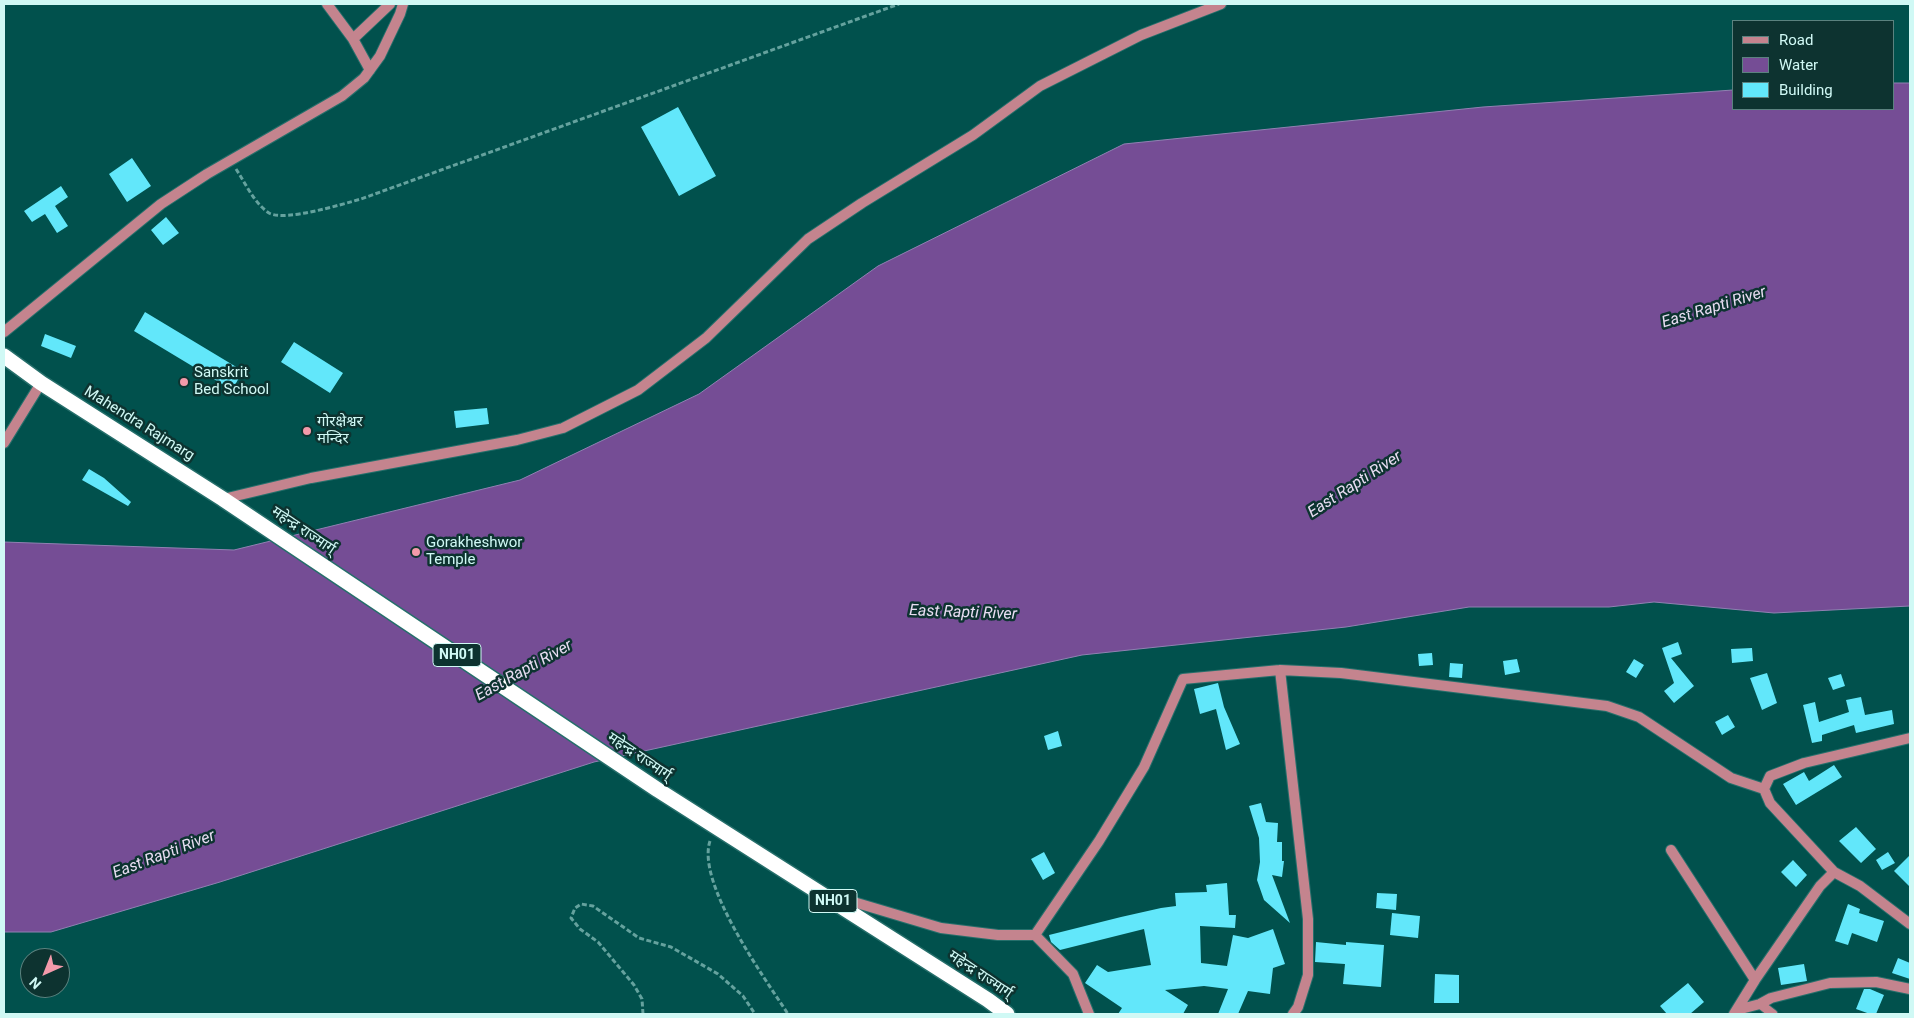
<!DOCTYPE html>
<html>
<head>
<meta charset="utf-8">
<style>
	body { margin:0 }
	#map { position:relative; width:1914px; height:1018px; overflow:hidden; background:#01514d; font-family:Roboto,sans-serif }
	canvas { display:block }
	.frame { position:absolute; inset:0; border:5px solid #d0f9f5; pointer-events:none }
	.legend { position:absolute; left:1732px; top:20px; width:162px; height:90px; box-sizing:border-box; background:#0d3330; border:1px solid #5b827f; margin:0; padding:6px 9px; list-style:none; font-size:15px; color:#d0f9f5 }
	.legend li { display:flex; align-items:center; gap:10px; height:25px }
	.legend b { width:25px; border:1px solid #5b827f }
	.north { position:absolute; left:20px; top:948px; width:50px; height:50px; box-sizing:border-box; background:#0d3330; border:1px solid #5b827f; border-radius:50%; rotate:224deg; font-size:14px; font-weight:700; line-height:20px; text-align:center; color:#d0f9f5 }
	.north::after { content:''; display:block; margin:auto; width:18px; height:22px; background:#f39aaa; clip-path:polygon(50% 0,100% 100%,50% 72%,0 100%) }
</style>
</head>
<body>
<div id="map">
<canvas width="1914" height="1018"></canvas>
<div class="frame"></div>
<ul class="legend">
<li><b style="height:6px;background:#c4848e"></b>Road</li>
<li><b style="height:14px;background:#754d95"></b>Water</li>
<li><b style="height:14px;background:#62e7fa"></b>Building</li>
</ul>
<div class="north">N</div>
</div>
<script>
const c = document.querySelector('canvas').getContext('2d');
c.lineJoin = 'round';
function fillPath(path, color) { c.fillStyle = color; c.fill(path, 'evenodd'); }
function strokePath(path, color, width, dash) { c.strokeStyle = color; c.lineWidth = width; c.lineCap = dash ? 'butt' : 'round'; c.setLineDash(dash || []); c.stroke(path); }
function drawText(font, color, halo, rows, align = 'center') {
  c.font = font + ' Roboto,"Noto Sans Devanagari",sans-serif'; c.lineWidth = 5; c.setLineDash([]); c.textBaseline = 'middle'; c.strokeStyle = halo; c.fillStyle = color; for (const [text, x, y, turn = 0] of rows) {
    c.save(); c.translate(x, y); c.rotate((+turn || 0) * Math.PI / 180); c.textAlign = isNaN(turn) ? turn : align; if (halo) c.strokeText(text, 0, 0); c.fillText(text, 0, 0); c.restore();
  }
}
const water = new Path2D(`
	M 1893,83 L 1910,83 L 1910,606 L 1774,613 L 1654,602 L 1609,607 L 1469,607 L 1346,627 L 1082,655 L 594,762 L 220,882 L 51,932 L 4,932 L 4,542 L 234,550 L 520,480 L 699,394 L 878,266 L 1124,144 L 1483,107 L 1733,90 L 1733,109 L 1893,109 Z`);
const building = new Path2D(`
	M 678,107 L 716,176 L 679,196 L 641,127 Z
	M 132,158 L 151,186 L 127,202 L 109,174 Z
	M 61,186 L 68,197 L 55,206 L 68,226 L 57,233 L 45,214 L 32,222 L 24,211 Z
	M 166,217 L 179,233 L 163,245 L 151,230 Z
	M 145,312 L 243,371 L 232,390 L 134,331 Z
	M 45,334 L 76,346 L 71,358 L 41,346 Z
	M 294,342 L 343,373 L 330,393 L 281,362 Z
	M 487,408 L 489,424 L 456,428 L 454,411 Z
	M 89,469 L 104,478 L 131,502 L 128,506 L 82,480 Z
	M 1678,642 L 1682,654 L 1671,658 L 1694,686 L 1674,703 L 1664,691 L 1674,683 L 1662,648 Z
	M 1752,648 L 1753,661 L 1732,663 L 1731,649 Z
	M 1432,653 L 1433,665 L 1419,666 L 1418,654 Z
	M 1517,659 L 1520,672 L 1505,675 L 1503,661 Z
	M 1634,659 L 1644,665 L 1636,678 L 1626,672 Z
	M 1450,663 L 1463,664 L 1462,678 L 1449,677 Z
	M 1767,673 L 1777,703 L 1762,710 L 1750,678 Z
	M 1841,674 L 1845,686 L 1833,690 L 1828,678 Z
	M 1218,683 L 1224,707 L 1240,744 L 1226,750 L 1216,709 L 1200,714 L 1194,689 Z
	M 1861,697 L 1865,715 L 1892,710 L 1894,724 L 1856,733 L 1854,725 L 1822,735 L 1822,741 L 1812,743 L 1803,705 L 1815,702 L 1819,722 L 1849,712 L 1846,700 Z
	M 1728,715 L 1735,727 L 1722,735 L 1715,722 Z
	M 1058,731 L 1062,746 L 1048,750 L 1044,736 Z
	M 1834,765 L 1842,777 L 1796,805 L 1783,784 L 1804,772 L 1809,781 Z
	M 1261,803 L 1266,822 L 1278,823 L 1277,842 L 1282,842 L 1282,861 L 1284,861 L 1282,877 L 1272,875 L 1290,923 L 1264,900 L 1257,880 L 1260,862 L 1259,838 L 1249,806 Z
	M 1856,827 L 1876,849 L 1861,863 L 1839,841 Z
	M 1044,852 L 1055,873 L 1043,880 L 1031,859 Z
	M 1888,852 L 1895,863 L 1882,870 L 1876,860 Z
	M 1910,855 L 1910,887 L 1894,871 Z
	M 1793,860 L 1807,875 L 1796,887 L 1781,872 Z
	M 1227,883 L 1229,915 L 1236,915 L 1235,928 L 1200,926 L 1201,963 L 1227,966 L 1233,935 L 1248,938 L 1273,929 L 1285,964 L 1273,968 L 1270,994 L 1248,991 L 1238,1014 L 1218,1014 L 1228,989 L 1204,986 L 1165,990 L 1188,1005 L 1183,1014 L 1118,1014 L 1122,1008 L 1085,983 L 1097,965 L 1108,972 L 1151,965 L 1144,929 L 1060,950 L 1051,942 L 1049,935 L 1121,917 L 1161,908 L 1176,906 L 1175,893 L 1207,892 L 1206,885 Z
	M 1377,893 L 1397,894 L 1396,910 L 1376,908 Z
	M 1848,904 L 1860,909 L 1859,913 L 1884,921 L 1877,942 L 1852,933 L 1848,945 L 1835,941 Z
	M 1392,913 L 1420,916 L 1418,938 L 1390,935 Z
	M 1316,942 L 1346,945 L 1346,942 L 1384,945 L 1381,987 L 1343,984 L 1345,964 L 1315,962 Z
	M 1898,958 L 1910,963 L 1910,979 L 1892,973 Z
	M 1804,964 L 1807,981 L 1781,985 L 1778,968 Z
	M 1435,974 L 1459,975 L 1459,1003 L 1434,1003 Z
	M 1688,983 L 1704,1002 L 1690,1014 L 1667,1014 L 1660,1006 Z
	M 1864,989 L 1870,989 L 1884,995 L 1876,1014 L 1870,1014 L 1856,1009 Z`);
const path = new Path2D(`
	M 236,169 C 246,184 254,203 269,213 C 284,222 343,204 361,199 L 899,4
	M 710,841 C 696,883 764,977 788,1014
	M 643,1014 L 642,999 L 634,985 L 598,942 L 580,929 L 571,918 L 575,908 L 581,904 L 593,906 L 639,938 L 671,947 L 718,974 L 743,996 L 755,1014`);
const lane = new Path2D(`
	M 1760,1004 L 1773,1014`);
const street = new Path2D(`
	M 327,4 L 353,39 L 370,70
	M 353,39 L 390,4
	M 4,332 L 161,204 L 207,174 L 342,96 L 364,78 L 380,56 L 400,14 L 403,4
	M 4,443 L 41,383
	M 223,499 L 311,478 L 517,440 L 563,428 L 638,390 L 706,338 L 808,239 L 862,203 L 973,135 L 1040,86 L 1141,35 L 1221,4
	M 1280,670 L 1308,919 L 1308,975 L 1298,1007 L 1293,1014
	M 1671,850 L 1755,980
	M 1834,872 L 1770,803 L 1764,789 L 1770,776 L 1804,763 L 1910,738
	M 830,895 L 941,928 L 998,935 L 1035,935 L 1099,841 L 1144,767 L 1183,679 L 1280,670 L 1341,673 L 1607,706 L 1639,717 L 1731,778 L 1764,789
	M 1035,935 L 1073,974 L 1089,1014
	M 1737,1010 L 1760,1004 L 1771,998 L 1830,983 L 1876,982 L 1910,989
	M 1734,1014 L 1755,980 L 1820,886 L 1834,872 L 1860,886 L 1910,924`);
const highway = new Path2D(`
	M 4,356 L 41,383 L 223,499 L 658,790 L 988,1000 L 1007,1014`);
const markers = [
	[184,382,5,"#f39aaa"],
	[307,431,5,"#f39aaa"],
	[416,552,5,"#f39aaa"]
];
const shields = [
	[457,655,48],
	[833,901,48]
];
const shieldNames = [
	["NH01",457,655],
	["NH01",833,901]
];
const poiNames = [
	["Sanskrit",194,373],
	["Bed School",194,390],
	["गोरक्षेश्वर",317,422],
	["मन्दिर",317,439],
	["Gorakheshwor",426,543],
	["Temple",426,560]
];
const streetNames = [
	["Mahendra Rajmarg",139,424,32],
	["महेन्द्र राज्मार्ग्",303,531,34],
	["महेन्द्र राज्मार्ग्",639,757,34],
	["महेन्द्र राज्मार्ग्",980,975,34]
];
const waterNames = [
	["East Rapti River",1714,308,-17],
	["East Rapti River",1355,485,-33],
	["East Rapti River",963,613,2],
	["East Rapti River",524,671,-29],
	["East Rapti River",164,855,-21]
];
fillPath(water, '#754d95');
strokePath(water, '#9081b2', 1);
fillPath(building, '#62e7fa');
strokePath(lane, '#266f6b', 11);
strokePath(street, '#266f6b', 12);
strokePath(highway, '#266f6b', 18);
strokePath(path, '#65a29e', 3, [5, 2.5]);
strokePath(lane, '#c4848e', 9);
strokePath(street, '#c4848e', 10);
strokePath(highway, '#fff', 15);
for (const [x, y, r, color] of markers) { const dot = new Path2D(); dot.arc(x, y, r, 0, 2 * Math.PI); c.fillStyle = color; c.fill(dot); strokePath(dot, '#0d3330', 2); }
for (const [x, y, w] of shields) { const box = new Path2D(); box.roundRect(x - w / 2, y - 11.5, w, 23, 4); c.fillStyle = '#0d3330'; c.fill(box); strokePath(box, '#d0f9f5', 1); }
drawText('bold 14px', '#d0f9f5', null, shieldNames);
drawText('15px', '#d0f9f5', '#0d3330', poiNames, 'left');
drawText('15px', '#d0f9f5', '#0d3330', streetNames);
drawText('italic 16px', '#e8ddf2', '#0d3330', waterNames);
</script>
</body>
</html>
